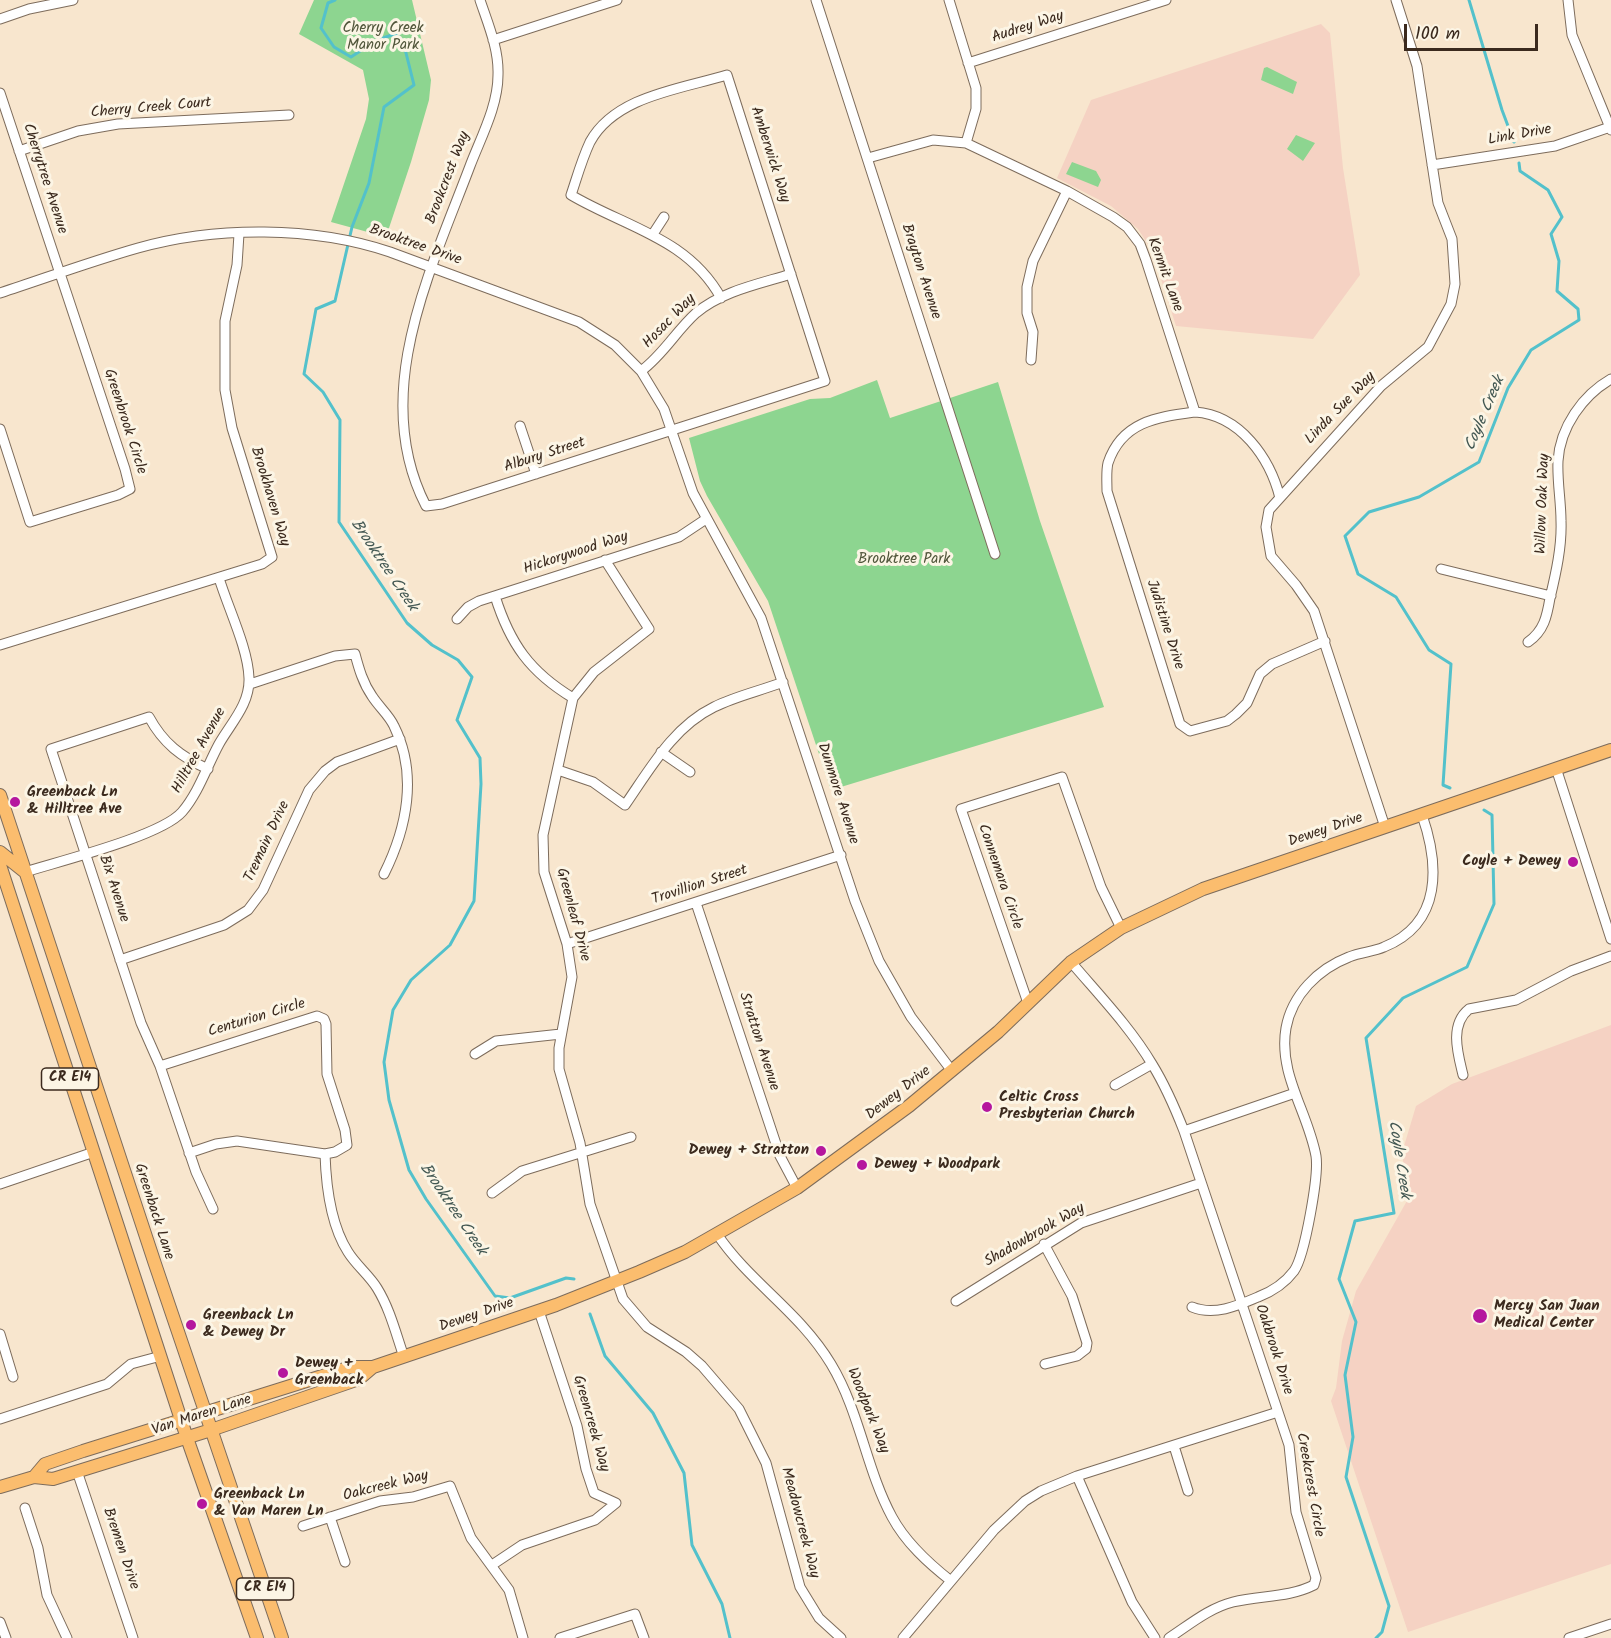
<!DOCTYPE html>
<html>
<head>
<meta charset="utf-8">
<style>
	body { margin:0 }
	#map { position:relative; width:1611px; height:1638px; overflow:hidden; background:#f8e6ce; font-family:Kalam,sans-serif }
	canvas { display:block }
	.scale { position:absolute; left:1404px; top:24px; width:134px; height:27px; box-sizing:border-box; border:3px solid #3b2a1e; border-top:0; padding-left:8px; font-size:18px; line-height:21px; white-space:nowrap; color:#3b2a1e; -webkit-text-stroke:4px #fcf5e5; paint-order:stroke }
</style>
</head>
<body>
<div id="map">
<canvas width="1611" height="1638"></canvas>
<div class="scale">100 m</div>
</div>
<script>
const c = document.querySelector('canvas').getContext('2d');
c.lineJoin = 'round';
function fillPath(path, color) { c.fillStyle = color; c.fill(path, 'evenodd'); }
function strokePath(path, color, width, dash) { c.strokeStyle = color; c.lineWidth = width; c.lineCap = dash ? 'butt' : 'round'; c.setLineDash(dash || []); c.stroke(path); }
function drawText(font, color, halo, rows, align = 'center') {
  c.font = font + ' Kalam,sans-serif'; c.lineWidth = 6; c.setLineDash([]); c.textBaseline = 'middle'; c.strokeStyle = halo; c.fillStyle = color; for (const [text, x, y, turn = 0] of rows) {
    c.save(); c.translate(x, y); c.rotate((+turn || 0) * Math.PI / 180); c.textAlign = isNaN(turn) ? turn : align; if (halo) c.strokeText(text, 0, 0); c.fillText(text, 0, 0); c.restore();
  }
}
const built = new Path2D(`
	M 1321,24 L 1330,33 L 1343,168 L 1360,275 L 1313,339 L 1176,326 L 1152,251 L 1138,229 L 1111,206 L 1057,178 L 1091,100 Z
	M 1611,1025 L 1611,1564 L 1408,1632 L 1331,1401 L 1336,1388 L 1342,1341 L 1356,1291 L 1408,1199 L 1402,1153 L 1416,1106 L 1452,1084 Z`);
const green = new Path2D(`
	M 314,0 L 412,0 L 431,80 L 429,100 L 411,162 L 386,237 L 331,222 L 366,119 L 369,99 L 363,70 L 299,34 Z
	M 1267,67 L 1297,82 L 1293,94 L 1261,80 L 1264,68 Z
	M 1296,135 L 1315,143 L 1303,161 L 1287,149 Z
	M 1072,162 L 1096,171 L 1101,180 L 1098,187 L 1066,174 Z
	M 877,380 L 890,418 L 998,382 L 1040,521 L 1104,707 L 831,790 L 768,601 L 707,496 L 700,481 L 689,438 L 810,399 L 830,398 Z`);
const stream = new Path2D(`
	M 335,0 L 328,3 L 321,28 L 334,47 L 351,57 L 377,40 L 395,34 L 403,41 L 414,85 L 384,107 L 369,183 L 352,227 L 335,301 L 316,309 L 304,374 L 323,392 L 340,420 L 339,522 L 407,623 L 432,645 L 458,660 L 472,677 L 457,720 L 480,758 L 481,784 L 474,901 L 450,945 L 411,980 L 393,1010 L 384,1062 L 389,1100 L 409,1170 L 426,1199 L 495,1296 L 510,1298 L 566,1278 L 574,1279
	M 1469,0 L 1502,110 L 1514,142
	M 1450,788 L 1443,785 L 1451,664 L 1429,650 L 1396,597 L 1358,574 L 1345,536 L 1369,512 L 1419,497 L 1479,462 L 1508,388 L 1531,350 L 1579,320 L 1578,309 L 1557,291 L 1559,261 L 1551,234 L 1562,217 L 1548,190 L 1520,171 L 1519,163
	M 590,1314 L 605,1356 L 653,1413 L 684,1473 L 692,1545 L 722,1604 L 730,1638
	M 1376,1638 L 1382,1632 L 1389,1606 L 1346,1477 L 1353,1437 L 1345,1375 L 1356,1322 L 1339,1279 L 1355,1221 L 1394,1213 L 1366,1038 L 1403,998 L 1467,967 L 1494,904 L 1492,815 L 1484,810`);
const minor = new Path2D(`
	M 480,0 C 488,24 499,49 498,75 C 498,106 481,137 470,166 C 430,272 369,395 426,506 L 442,504 L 825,381 L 727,75 C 681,89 615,96 590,142 C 582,159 577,177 571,195 C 625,227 688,238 721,298
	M 816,0 L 995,554
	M 949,0 L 976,88 L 976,109 L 966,143
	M 1568,0 L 1572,35 L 1611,130
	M 0,19 L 29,9 L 73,0
	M 493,40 L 617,0
	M 968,63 L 1166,0
	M 0,93 L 125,469 L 130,489 L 118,495 L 30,522 L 0,429
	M 19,151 L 78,131 L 118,124 L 289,115
	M 868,158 L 933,140 L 966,143 L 1067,191 L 1113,217 L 1127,227 L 1140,244 L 1146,260 L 1195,412 C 1240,415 1270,458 1280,498
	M 1432,165 L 1555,146 L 1610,127
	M 653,234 L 664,217
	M 0,293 C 46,278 92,261 138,248 C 216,226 313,226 390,252 L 579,322 L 615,345 L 641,371 L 664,409 L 693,493 L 761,618 L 855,901 L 879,961 L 911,1017 L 952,1071
	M 1031,360 L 1033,332 L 1027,313 L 1027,287 L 1033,261 L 1067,191
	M 641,371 C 663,355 676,331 696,313 C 722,291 759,284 791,274
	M 1195,412 C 1158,417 1122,421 1108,463 C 1106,471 1107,482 1107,491 L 1180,724 L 1190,731 L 1227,721 L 1236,714 L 1247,703 L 1260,674 L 1272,664 L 1325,641
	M 520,426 L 536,474
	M 605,560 L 649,629 L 594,672 L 573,698 L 543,835 L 544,872 L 567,944 L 572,977 L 559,1048 L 559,1069 L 580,1143 L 590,1204 L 623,1299 L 647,1327 L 686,1352 L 702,1366 L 739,1409 L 766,1463 L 800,1587 L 819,1618 L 841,1638
	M 1441,569 L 1551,596
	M 495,596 C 510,644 530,672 573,698
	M 457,619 L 468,607 L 479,601 L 679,537 L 706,519
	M 1528,642 C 1544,631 1547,616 1550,598 C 1556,573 1562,546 1561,521 C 1561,501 1557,481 1558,461 C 1560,427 1583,395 1611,379
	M 0,645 L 262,564 L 272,557 L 232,428 L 225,390 L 225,321 L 237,265 L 239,234
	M 250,684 L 335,656 L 355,654 C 359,669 363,683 372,696 C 379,707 389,715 394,726 C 418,774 407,828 384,874
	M 661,752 L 690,772
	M 1556,768 L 1611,939
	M 208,769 C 181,757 163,743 149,717 L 51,749 L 141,1023 L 160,1066 L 196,1172 L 213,1209
	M 558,770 L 593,782 L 625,805 C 650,769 673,727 714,707 C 736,696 760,691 783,682
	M 1385,827 L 1314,611 L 1296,585 L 1271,556 L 1266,527 L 1269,510 L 1381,386 L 1428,347 L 1451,304 L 1455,284 L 1452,239 L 1438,203 L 1417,66 L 1396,0
	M 25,872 C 60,861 161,836 182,812 C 199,792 207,766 219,744 C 231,723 250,704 249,678 C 248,648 228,608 219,578
	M 696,903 L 780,1156 L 797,1188
	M 567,944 L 841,855
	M 120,960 L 224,925 L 248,910 L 263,890 L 309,790 L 325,771 L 337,762 L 400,739
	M 1028,1003 L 961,809 L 1062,777 L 1101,887 L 1121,928
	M 475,1054 L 496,1041 L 561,1034
	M 160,1066 L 317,1016 L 324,1019 L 326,1024 L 327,1074 L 345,1130 L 347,1145 L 335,1152 L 325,1154 L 237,1141 L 216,1144 L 189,1153
	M 1463,1075 C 1458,1054 1449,1025 1469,1009 L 1516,1000 L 1571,971 L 1611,956
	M 1115,1085 L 1152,1064
	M 1184,1131 L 1295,1093
	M 325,1154 C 326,1185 330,1224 348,1252 C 356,1265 369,1275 377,1288 C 390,1309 396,1334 404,1357
	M 0,1184 L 94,1152
	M 492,1193 L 522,1171 L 631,1137
	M 717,1234 C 750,1283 799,1311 831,1364 C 860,1412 866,1469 892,1517 C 906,1543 928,1563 951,1581
	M 1044,1244 L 1072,1296 L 1087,1343 L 1086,1349 L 1077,1356 L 1045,1364
	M 956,1301 L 1081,1223 L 1201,1183
	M 1192,1307 C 1214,1316 1237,1306 1258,1297 C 1271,1292 1285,1283 1294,1271 C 1305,1255 1319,1175 1316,1156 C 1308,1112 1278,1074 1286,1028 C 1292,995 1318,969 1349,957 C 1361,952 1373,952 1384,947 C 1443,923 1439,864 1422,815
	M 0,1334 L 13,1377
	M 0,1419 L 107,1384 L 131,1364 L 161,1356
	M 1174,1446 L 1188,1491
	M 77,1471 L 133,1638
	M 1077,1476 L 1132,1602 L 1155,1638
	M 25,1508 L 38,1548 L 47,1595 L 67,1638
	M 330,1517 L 345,1562
	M 303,1526 L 380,1501 L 413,1497 L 450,1486 L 471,1538 L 509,1590 L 523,1638
	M 492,1565 L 522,1545 L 595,1520 L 616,1503 L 594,1493 L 586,1469 L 577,1426 L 539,1311
	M 0,1622 L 6,1638
	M 560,1638 L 635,1614 L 644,1638
	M 903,1638 L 994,1530 L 1025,1501 L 1041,1491 L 1077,1476 L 1278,1412 L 1184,1131 C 1175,1108 1165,1085 1152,1064 C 1130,1027 1099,995 1071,962
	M 1169,1638 C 1189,1625 1209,1608 1233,1602 C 1261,1595 1288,1598 1314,1585 L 1316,1578 L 1296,1512 L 1289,1445 L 1278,1412
	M 1569,1638 L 1611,1624`);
const major = new Path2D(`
	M 0,795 L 155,1264 L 282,1638
	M 0,852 L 25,872
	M 0,865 L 187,1438 L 257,1638
	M 34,1477 L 45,1464 L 83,1451 L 351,1367 L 373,1367 L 556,1305 L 639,1272 L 685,1252 L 797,1188 L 909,1106 L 998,1032 L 1071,962 L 1121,928 L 1203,889 L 1611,750
	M 0,1487 L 34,1477 L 53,1479 L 211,1430 L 359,1379 L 373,1367`);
const markers = [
	[15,802,6,"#b5179e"],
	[1573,862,6,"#b5179e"],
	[987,1107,6,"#b5179e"],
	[821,1151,6,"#b5179e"],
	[862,1165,6,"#b5179e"],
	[1480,1316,8,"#b5179e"],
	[191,1325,6,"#b5179e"],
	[283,1373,6,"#b5179e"],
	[202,1504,6,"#b5179e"]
];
const shields = [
	[70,1079,57],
	[265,1589,57]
];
const shieldNames = [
	["CR E14",70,1079],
	["CR E14",265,1589]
];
const streetNames = [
	["Audrey Way",1028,28,-18],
	["Cherry Creek Court",151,109,-5],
	["Link Drive",1520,136,-10],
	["Amberwick Way",769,155,72],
	["Brookcrest Way",449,178,-69],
	["Cherrytree Avenue",44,179,72],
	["Brooktree Drive",415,246,19],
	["Brayton Avenue",920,272,72],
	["Kermit Lane",1164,275,70],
	["Hosac Way",670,322,-46],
	["Linda Sue Way",1341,409,-46],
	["Greenbrook Circle",124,422,72],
	["Albury Street",545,456,-18],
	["Brookhaven Way",269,497,73],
	["Willow Oak Way",1544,504,-88],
	["Hickorywood Way",576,554,-18],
	["Judistine Drive",1164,625,72],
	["Hilltree Avenue",200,751,-61],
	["Dunmore Avenue",837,794,72],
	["Dewey Drive",1326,831,-19],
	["Tremain Drive",268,842,-65],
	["Connemara Circle",999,877,71],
	["Trovillion Street",700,886,-18],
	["Bix Avenue",113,889,72],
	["Greenleaf Drive",572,915,75],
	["Centurion Circle",257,1019,-17],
	["Stratton Avenue",758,1042,72],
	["Dewey Drive",899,1094,-38],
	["Greenback Lane",153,1212,72],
	["Shadowbrook Way",1035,1236,-30],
	["Dewey Drive",477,1316,-19],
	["Oakbrook Drive",1273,1350,72],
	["Woodpark Way",867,1411,68],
	["Van Maren Lane",202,1416,-18],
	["Greencreek Way",590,1424,74],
	["Creekcrest Circle",1309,1485,80],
	["Oakcreek Way",386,1487,-14],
	["Meadowcreek Way",799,1523,75],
	["Bremen Drive",120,1549,71]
];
const parkNames = [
	["Cherry Creek",383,29],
	["Manor Park",383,46],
	["Brooktree Park",904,560]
];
const poiNames = [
	["Greenback Ln",27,793],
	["& Hilltree Ave",27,810],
	["Coyle + Dewey",1561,862,"right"],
	["Celtic Cross",999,1098],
	["Presbyterian Church",999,1115],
	["Dewey + Stratton",809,1151,"right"],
	["Dewey + Woodpark",874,1165],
	["Mercy San Juan",1494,1307],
	["Medical Center",1494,1324],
	["Greenback Ln",203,1316],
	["& Dewey Dr",203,1333],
	["Dewey +",295,1364],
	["Greenback",295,1381],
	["Greenback Ln",214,1495],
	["& Van Maren Ln",214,1512]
];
const waterNames = [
	["Coyle Creek",1486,414,-67],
	["Brooktree Creek",383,566,56],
	["Coyle Creek",1398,1160,81],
	["Brooktree Creek",452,1210,56]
];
fillPath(built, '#f5d2c3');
fillPath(green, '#8dd590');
strokePath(stream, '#53c1cb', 3);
strokePath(minor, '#7d6c5c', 11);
strokePath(major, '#7d6c5c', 14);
strokePath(minor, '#fff', 9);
strokePath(major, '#fbbd6e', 12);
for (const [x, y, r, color] of markers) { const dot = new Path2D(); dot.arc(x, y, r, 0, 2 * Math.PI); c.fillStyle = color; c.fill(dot); strokePath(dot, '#fcf5e5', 2); }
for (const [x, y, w] of shields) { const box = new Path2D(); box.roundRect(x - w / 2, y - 11, w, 22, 4.5); c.fillStyle = '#fcf5e5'; c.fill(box); strokePath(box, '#3b2a1e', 1.5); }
drawText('bold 14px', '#3b2a1e', null, shieldNames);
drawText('15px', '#3b2a1e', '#fcf5e5', streetNames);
drawText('15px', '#50553a', '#fcf5e5', parkNames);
drawText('bold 15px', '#3b2a1e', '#fcf5e5', poiNames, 'left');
drawText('italic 16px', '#425752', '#fcf5e5', waterNames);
</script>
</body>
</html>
